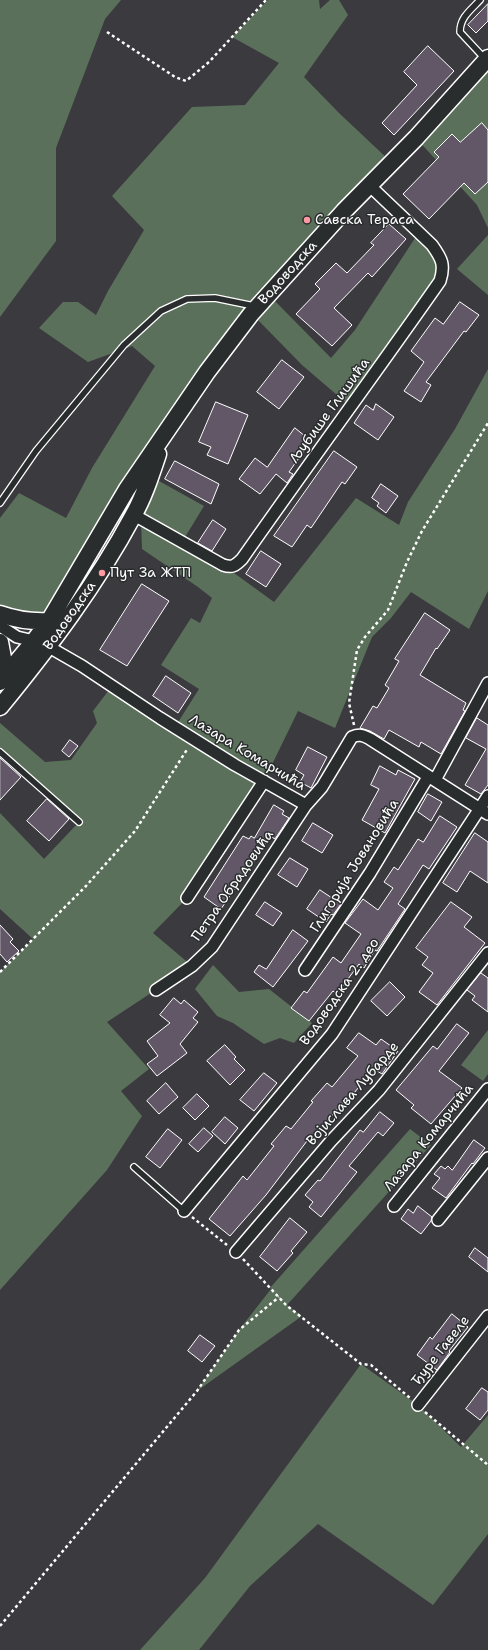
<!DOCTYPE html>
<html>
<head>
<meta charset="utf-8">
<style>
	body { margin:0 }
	canvas { display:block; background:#3a3a3f }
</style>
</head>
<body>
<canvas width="488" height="1650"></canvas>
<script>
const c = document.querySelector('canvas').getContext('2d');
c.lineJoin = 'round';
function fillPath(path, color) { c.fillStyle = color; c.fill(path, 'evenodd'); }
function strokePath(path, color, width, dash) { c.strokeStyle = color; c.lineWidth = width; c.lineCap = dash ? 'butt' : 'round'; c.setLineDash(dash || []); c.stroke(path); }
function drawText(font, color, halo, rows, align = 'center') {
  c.font = font + ' "Shantell Sans",sans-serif'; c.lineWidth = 3; c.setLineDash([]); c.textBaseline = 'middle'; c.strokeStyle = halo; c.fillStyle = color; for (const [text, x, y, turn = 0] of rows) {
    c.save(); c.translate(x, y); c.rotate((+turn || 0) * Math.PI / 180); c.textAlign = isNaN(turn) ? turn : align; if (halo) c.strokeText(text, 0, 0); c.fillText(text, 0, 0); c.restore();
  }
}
const green = new Path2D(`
	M 0,0 L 121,0 L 105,19 L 56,148 L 56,241 L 0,317 Z
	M 268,0 L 319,0 L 320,9 L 330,0 L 339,0 L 348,15 L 304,77 L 339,113 L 391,162 L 251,314 L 49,621 L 0,615 L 0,518 L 19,493 L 66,518 L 92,468 L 155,366 L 132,346 L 88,362 L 39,328 L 63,302 L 78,302 L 96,315 L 108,291 L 144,230 L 112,196 L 192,107 L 245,105 L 279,63 L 232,37 Z
	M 488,58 L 488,228 L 477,205 L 416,138 Z
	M 419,232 L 444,269 L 351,407 L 302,365 L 258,320 L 273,299 L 331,358 L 355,330 Z
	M 488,235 L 488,295 L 457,269 Z
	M 488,369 L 488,591 L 469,629 L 411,592 L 391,618 L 372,637 L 335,728 L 298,711 L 264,781 L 187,898 L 153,933 L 192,966 L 107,1022 L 149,1069 L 121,1091 L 142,1116 L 107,1170 L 0,1290 L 0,972 L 33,939 L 0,909 L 0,813 L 44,859 L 79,822 L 0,752 L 0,723 L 45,762 L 71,760 L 97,723 L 93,711 L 112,686 L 175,727 L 199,689 L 161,665 L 191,618 L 200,623 L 212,598 L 198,587 L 142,549 L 141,519 L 150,476 L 204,506 L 182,542 L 223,565 L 274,602 L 356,498 L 399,525 L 408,502 L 455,429 Z
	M 213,965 L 239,992 L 269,989 L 312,1023 L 294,1043 L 280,1038 L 264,1044 L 233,1023 L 217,1016 L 195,989 Z
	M 488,1030 L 488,1074 L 483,1081 L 461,1065 Z
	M 410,1129 L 431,1145 L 287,1305 L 302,1316 L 197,1391 L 239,1330 L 271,1289 L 270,1288 Z
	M 361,1364 L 418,1405 L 461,1447 L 488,1415 L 488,1534 L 433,1605 L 318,1524 L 250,1586 L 199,1650 L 140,1650 L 205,1578 Z`);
const building = new Path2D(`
	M 488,4 L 488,21 L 476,33 L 468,25 Z
	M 428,46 L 454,71 L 394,135 L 382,123 L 417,85 L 404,72 Z
	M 482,123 L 488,130 L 488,182 L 475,194 L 464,183 L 429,219 L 403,194 L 439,157 L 434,152 L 452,134 L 460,142 Z
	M 389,224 L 406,239 L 372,277 L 368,273 L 334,308 L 352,325 L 332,346 L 296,314 L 320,289 L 315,284 L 336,263 L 347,273 L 374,245 L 371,243 Z
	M 460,302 L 479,315 L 466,332 L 464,331 L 426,382 L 431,385 L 421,402 L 404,391 L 424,362 L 411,351 L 435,318 L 443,324 Z
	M 282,360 L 304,377 L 279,409 L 257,392 Z
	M 216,402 L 248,415 L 228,464 L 207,455 L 211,447 L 199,442 Z
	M 376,404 L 394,417 L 378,440 L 354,423 L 366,405 L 373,410 Z
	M 295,428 L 311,441 L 289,472 L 293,474 L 287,483 L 276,474 L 260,494 L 239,479 L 255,458 L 267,467 Z
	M 334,451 L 357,467 L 345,484 L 342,482 L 311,528 L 307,525 L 292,547 L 274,536 Z
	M 175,461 L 219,484 L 211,504 L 165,479 Z
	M 381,484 L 398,496 L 386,513 L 377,506 L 379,503 L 372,498 Z
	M 213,520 L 226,529 L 212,551 L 198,543 Z
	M 261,551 L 281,564 L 266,587 L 246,574 Z
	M 142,584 L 169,601 L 127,666 L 100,650 Z
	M 425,613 L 450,630 L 437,649 L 436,648 L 420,675 L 466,703 L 463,710 L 465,711 L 441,754 L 421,742 L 419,747 L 389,730 L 384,739 L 370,731 L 360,728 L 373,706 L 377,708 L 389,688 L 385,685 L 399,661 L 395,659 Z
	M 166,676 L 191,693 L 178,713 L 153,696 Z
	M 477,718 L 488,725 L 488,785 L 481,794 L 465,785 L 486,749 L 466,738 Z
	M 70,740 L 78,746 L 69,757 L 62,751 Z
	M 308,747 L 327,757 L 311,788 L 300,782 L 304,775 L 296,770 Z
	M 0,758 L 21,777 L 0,800 Z
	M 380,766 L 396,775 L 398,770 L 415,779 L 385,833 L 362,820 L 379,789 L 371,785 Z
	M 428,794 L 442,802 L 431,821 L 418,812 Z
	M 47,799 L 69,819 L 49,841 L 27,821 Z
	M 274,805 L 284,811 L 282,814 L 289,818 L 275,839 L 270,836 L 245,876 L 244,875 L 221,909 L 204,897 L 243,836 L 249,839 L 251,836 L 254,838 Z
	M 440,816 L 457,827 L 429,869 L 423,865 L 398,904 L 405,909 L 377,951 L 375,950 L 364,968 L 359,964 L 337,994 L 333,991 L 309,1021 L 291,1008 L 304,991 L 307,993 L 333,957 L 341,963 L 361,934 L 345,923 L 363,899 L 378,910 L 393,888 L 384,882 L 394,867 L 398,870 L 418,839 L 423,842 Z
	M 313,823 L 333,835 L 322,853 L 302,841 Z
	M 475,833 L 488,842 L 488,883 L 470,871 L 457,892 L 443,883 Z
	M 290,858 L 308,869 L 297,887 L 278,875 Z
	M 320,890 L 341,904 L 333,915 L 331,914 L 326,922 L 307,909 Z
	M 265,902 L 282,913 L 273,926 L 256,915 Z
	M 451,902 L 472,917 L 464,927 L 485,943 L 437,1005 L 419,992 L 433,973 L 422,965 L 428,957 L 416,948 Z
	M 0,925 L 13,939 L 10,942 L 19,951 L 7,962 L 0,954 Z
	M 293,930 L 308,941 L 273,987 L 254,972 L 259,965 L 266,969 Z
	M 481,973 L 488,978 L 488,1012 L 472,1000 L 475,996 L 467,990 Z
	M 390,982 L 405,997 L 387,1016 L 371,1001 Z
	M 174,998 L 181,1004 L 184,1000 L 198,1012 L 193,1018 L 198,1022 L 180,1044 L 187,1053 L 157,1076 L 147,1064 L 158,1056 L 147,1041 L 170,1023 L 160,1015 Z
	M 457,1024 L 469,1033 L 439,1071 L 462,1088 L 431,1124 L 411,1108 L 414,1105 L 396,1090 L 433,1046 L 437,1049 Z
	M 359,1033 L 376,1045 L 381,1039 L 398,1051 L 382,1074 L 374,1069 L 354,1093 L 352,1092 L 312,1139 L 310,1137 L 266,1195 L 230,1236 L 209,1219 L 243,1176 L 247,1180 L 274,1146 L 271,1144 L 286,1126 L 291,1129 L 313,1102 L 311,1101 L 327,1083 L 332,1087 L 358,1056 L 347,1048 Z
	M 225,1045 L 236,1057 L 234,1059 L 245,1070 L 230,1085 L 207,1061 Z
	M 264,1073 L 277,1083 L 254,1111 L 240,1100 Z
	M 166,1083 L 178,1097 L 159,1114 L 147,1101 Z
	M 197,1094 L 209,1106 L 195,1120 L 183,1108 Z
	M 380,1112 L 394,1123 L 383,1136 L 378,1132 L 349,1166 L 357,1172 L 321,1217 L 309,1207 L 313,1202 L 305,1195 L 318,1180 L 320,1181 L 360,1130 L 363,1132 Z
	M 225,1117 L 238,1128 L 225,1144 L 212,1132 Z
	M 204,1128 L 213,1136 L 198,1152 L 189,1144 Z
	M 168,1129 L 182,1140 L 160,1168 L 146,1157 Z
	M 474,1140 L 485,1148 L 473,1164 L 472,1163 L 446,1198 L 432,1188 L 440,1178 L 434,1174 L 441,1166 L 445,1169 L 448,1166 L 452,1170 Z
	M 418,1206 L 432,1217 L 431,1221 L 421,1234 L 401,1219 L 408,1209 L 413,1213 Z
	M 290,1218 L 307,1232 L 291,1251 L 293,1253 L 277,1271 L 260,1257 Z
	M 475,1248 L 488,1258 L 488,1272 L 469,1257 Z
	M 452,1314 L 468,1327 L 449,1351 L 450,1352 L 437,1370 L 417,1355 L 430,1337 L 432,1339 Z
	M 200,1335 L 215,1346 L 202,1362 L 188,1351 Z
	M 482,1388 L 488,1392 L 488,1410 L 480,1420 L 466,1409 Z`);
const path = new Path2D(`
	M 107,32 L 175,77 L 186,81 L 209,62 L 266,0
	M 354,725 L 349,703 L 357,650 L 365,637 L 388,610 L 407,562 L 422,531 L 488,423
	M 0,972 L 86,886 L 135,831 L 188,748
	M 192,1217 L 227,1245
	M 243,1259 L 286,1305 L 361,1364 L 371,1365 L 410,1398
	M 425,1412 L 488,1465
	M 0,1626 L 197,1391 L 239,1330 L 279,1297`);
const service = new Path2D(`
	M 480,0 C 471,10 460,17 460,32 L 486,60
	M 0,503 L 36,451 L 124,345 L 161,311 L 187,299 L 215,298 L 254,306
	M 0,752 L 79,822
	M 134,1167 L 184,1211`);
const minor = new Path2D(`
	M 134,515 L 223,565 C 232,568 235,566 242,559 C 307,466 375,374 440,281 C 445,265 442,259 432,245 L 370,186
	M 0,626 L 17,637 L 34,641 L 49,647 L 82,666 L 160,718 L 235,765 L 306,805
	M 435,780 L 488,683
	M 187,898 L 264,781
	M 305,970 L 370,873 L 428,777
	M 156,990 L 192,966 L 212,947 L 306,805 L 322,787 L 352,737 C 359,734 363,735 370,739 L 488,814
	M 394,1206 L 488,1089
	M 184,1211 L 332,1034 L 488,796
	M 438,1220 L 488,1158
	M 236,1252 L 331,1141 L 379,1090 L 488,953
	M 418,1405 L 488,1316`);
const secondary = new Path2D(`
	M 0,614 C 17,620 31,622 49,621
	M 0,642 L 6,674
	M 0,682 L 34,641 L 49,621 L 127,489 L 207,372 L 251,314 L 344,211 L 416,138 L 488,58
	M 0,707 C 49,647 96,585 133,516 C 144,497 151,475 158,454`);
const markers = [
	[307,220,4,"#ff9aa2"],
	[102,573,4,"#ff9aa2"]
];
const poiNames = [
	["Савска Тераса",315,220],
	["Пут За ЖТП",110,573]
];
const streetNames = [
	["Водоводска",288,273,-48],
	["Љубише Глишића",330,411,-54],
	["Водоводска",70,616,-55],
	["Лазара Комарчића",247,753,31],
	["Глигорија Јовановића",355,866,-58],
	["Петра Обрадовића",233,886,-55],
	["Водоводска 2. део",340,992,-55],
	["Војислава Лубарде",353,1094,-49],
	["Лазара Комарчића",429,1138,-51],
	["Ђуре Гавеле",441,1351,-52]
];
fillPath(green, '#5b705a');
fillPath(building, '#615766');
strokePath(building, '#fff', 1);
strokePath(service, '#fff', 8);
strokePath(minor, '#fff', 14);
strokePath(secondary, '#fff', 19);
strokePath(path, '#fff', 2.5, [3, 3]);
strokePath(service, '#2a2d2e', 5.5);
strokePath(minor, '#2a2d2e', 11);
strokePath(secondary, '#2a2d2e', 16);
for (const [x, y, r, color] of markers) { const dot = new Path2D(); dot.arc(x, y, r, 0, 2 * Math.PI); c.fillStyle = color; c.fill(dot); strokePath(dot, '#2a2d2e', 1.5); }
drawText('14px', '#fff', '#2a2d2e', poiNames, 'left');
drawText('14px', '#fff', '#2a2d2e', streetNames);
</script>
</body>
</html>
